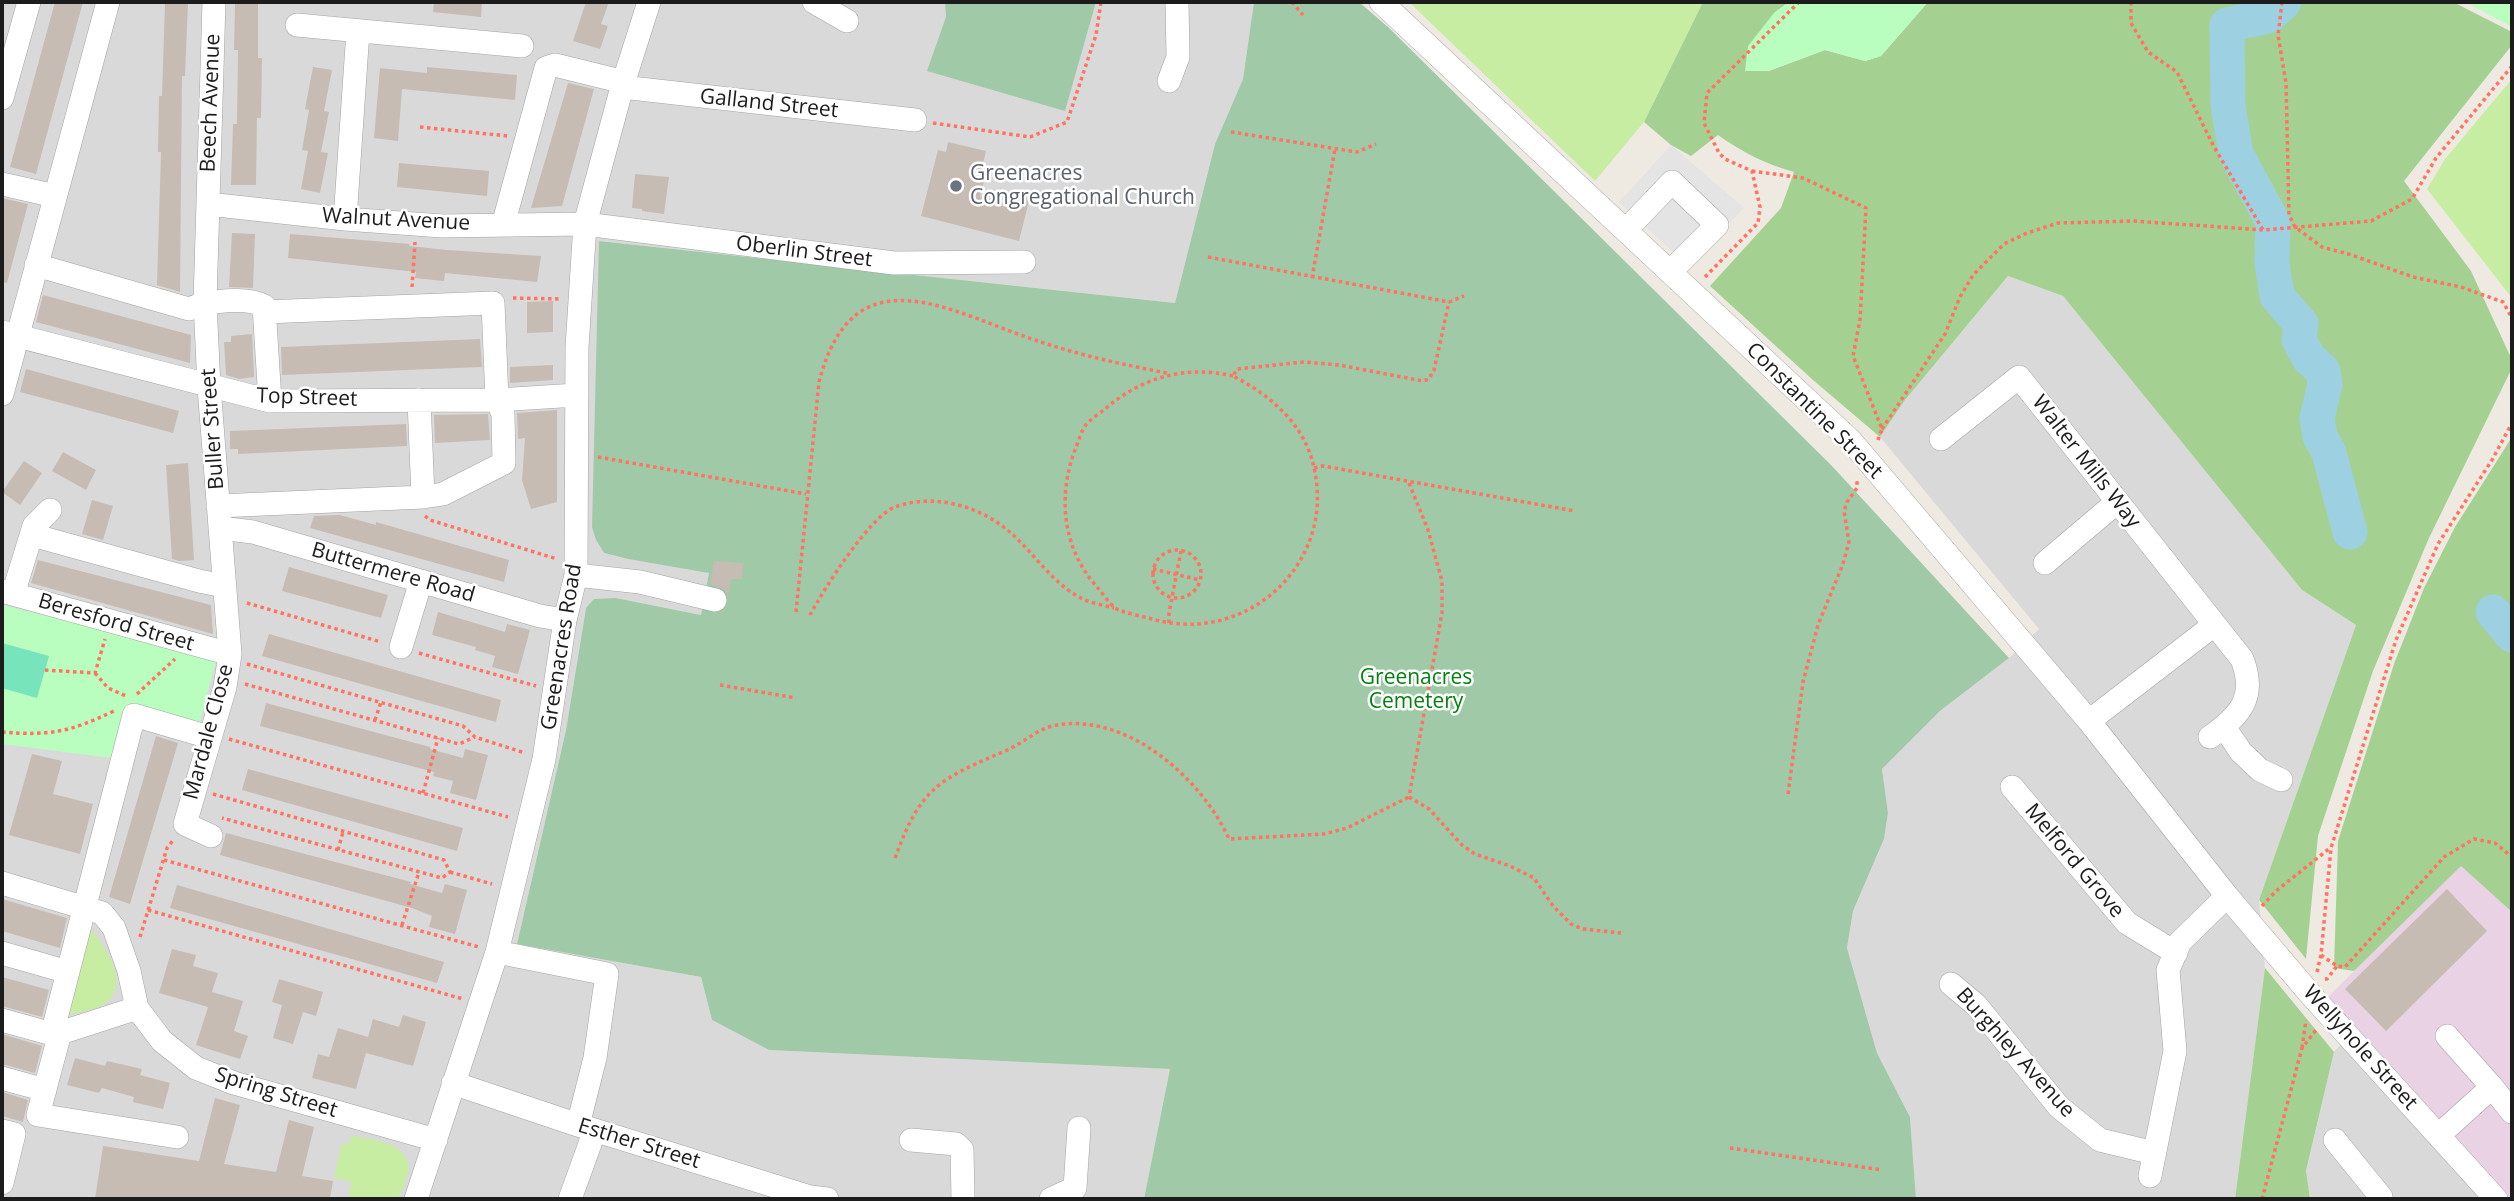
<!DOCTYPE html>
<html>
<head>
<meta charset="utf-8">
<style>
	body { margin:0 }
	#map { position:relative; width:2514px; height:1201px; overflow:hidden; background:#eeeae1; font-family:"Open Sans",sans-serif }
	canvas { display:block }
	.frame { position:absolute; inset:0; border:4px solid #1c1c1c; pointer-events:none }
</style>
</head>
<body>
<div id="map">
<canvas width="2514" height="1201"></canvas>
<div class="frame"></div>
</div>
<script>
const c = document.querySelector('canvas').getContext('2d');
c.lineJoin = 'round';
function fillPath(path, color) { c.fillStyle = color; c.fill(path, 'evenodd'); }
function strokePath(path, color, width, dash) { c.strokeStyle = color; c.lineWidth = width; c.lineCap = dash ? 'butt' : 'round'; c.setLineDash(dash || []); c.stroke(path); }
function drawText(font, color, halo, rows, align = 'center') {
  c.font = font + ' "Open Sans",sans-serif'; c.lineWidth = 5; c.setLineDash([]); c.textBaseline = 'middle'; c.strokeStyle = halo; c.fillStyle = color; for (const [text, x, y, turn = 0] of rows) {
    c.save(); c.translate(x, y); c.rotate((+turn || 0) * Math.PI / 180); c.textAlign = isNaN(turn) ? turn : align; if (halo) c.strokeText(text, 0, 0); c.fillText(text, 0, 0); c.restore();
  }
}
const residential = new Path2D(`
	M 2,2 L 1254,2 L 1243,79 L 1215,144 L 1175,303 L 599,241 L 596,540 L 604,553 L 628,559 L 709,572 L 701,615 L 616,598 L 586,608 L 566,730 L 517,944 L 701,977 L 712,1020 L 769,1050 L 1171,1069 L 1144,1199 L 2,1199 Z
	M 2008,276 L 2063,296 L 2302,590 L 2356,625 L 2259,900 L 2265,968 L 2235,1199 L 1916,1199 L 1910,1117 L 1877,1053 L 1847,948 L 1853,911 L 1884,839 L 1888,813 L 1882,769 L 1940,711 L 2009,658 L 2039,629 L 1880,437 L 1905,400 Z
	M 2356,1026 L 2512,1199 L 2310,1199 L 2306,1172 L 2334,1052 Z`);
const industrial = new Path2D(`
	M 2461,865 L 2512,912 L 2512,1199 L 2328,997 Z`);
const grass = new Path2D(`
	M 1409,2 L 1703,2 L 1644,122 L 1595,181 Z
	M 2512,79 L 2512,298 L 2427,189 L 2445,159 Z
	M 85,922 C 100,941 133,979 107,1002 C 97,1011 77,1012 64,1015 Z
	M 355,1136 C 374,1140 414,1144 408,1173 C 406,1182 401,1191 398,1199 L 349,1199 L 351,1181 L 334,1178 L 342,1143 L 349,1145 L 351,1137 Z`);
const forest = new Path2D(`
	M 1703,2 L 1789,2 L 1774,13 L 1746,71 L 1769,71 L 1825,50 L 1865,61 L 1881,56 L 1928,2 L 2453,2 L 2512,32 L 2512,45 L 2404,181 L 2471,271 L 2512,360 L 2512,368 L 2429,538 L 2373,671 L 2318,836 L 2306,959 L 2259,900 L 2356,625 L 2302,590 L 2063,296 L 2008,276 L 1905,400 L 1880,437 L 1813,380 L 1710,286 L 1781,208 L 1794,172 C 1765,164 1742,152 1718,135 L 1691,156 L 1671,145 L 1644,122 Z
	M 2512,437 L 2512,912 L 2461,866 L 2354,971 L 2334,968 L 2338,841 L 2394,664 L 2424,588 L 2455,527 Z
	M 2265,968 L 2334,1052 L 2306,1171 L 2310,1199 L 2235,1199 Z`);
const cemetery = new Path2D(`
	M 945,2 L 1096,2 L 1065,111 L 927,71 L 946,17 Z
	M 1254,2 L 1359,2 L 1388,27 L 1832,466 L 2009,658 L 1940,711 L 1882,769 L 1888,813 L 1884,839 L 1853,911 L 1847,948 L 1877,1053 L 1910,1117 L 1916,1199 L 1144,1199 L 1170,1069 L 769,1050 L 712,1020 L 701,977 L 517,944 L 566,730 L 586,608 L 594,599 L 616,598 L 701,615 L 709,573 L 628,559 L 604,553 L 596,540 L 592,527 L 599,241 L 1175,303 L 1215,144 L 1243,79 Z`);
const park = new Path2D(`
	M 1789,2 L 1928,2 L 1881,56 L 1865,61 L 1825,50 L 1768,71 L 1745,71 L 1748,46 L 1774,13 Z
	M 2465,2 L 2512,2 L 2512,27 Z
	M 2,605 L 217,658 L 195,739 L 136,724 L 127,760 L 2,744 Z`);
const pitch = new Path2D(`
	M 2,643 L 49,656 L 37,698 L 2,688 Z`);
const parking = new Path2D(`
	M 1671,145 L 1744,208 L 1688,266 L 1619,202 Z`);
const river = new Path2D(`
	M 2284,2 L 2269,16 L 2227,25 L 2228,105 L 2236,154 L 2273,222 L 2272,263 L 2277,296 L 2301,324 L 2299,340 L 2309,358 L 2323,371 L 2325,385 L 2317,418 L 2320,436 L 2329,453 L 2350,532
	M 2493,612 L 2512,635`);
const building = new Path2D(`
	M 55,2 L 83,2 L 36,174 L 10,167 Z
	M 165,2 L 188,2 L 185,76 L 182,76 L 180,292 L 157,285 L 161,152 L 158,152 L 159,96 L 162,96 Z
	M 235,2 L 258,2 L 258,58 L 262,58 L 261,118 L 257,118 L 256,185 L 231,185 L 233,124 L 237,124 L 238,50 L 234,50 Z
	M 434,2 L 482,2 L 481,17 L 433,12 Z
	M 586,2 L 609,2 L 601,24 L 608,26 L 600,49 L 573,41 Z
	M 313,67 L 332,70 L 324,111 L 329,112 L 321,152 L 328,153 L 320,193 L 301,189 L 308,151 L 302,150 L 309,110 L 305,109 Z
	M 427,67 L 517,75 L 515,100 L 402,89 L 398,141 L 374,138 L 380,68 L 427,73 Z
	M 568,83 L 594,89 L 562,206 L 531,208 Z
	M 948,142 L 986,151 L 979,179 L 984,181 L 980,197 L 1008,204 L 1011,192 L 1030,197 L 1019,241 L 921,216 L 938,150 L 946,152 Z
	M 399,163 L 489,171 L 487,196 L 397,187 Z
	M 635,174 L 669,177 L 664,214 L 642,211 L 642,209 L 632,208 Z
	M 2,198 L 28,204 L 7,283 L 2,282 Z
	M 232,233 L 255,234 L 253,288 L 229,287 Z
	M 290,234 L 410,244 L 409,246 L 447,250 L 541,256 L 537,282 L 445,273 L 444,281 L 415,278 L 416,272 L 288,258 Z
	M 43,295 L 191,335 L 190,363 L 36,322 Z
	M 553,301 L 553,332 L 527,333 L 527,302 Z
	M 252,334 L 254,377 L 239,379 L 226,375 L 224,342 L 231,342 L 231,336 Z
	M 480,339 L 482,367 L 282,375 L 281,347 Z
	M 553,365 L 553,380 L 510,383 L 510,367 Z
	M 26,369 L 179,411 L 173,433 L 20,392 Z
	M 557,410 L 557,502 L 531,509 L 522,480 L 525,438 L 518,439 L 517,413 Z
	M 488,414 L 490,440 L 435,443 L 434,415 Z
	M 406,424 L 407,446 L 238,454 L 238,449 L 230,449 L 230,431 Z
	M 63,452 L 96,470 L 86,490 L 52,471 Z
	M 24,461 L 42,473 L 20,505 L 2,492 Z
	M 188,463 L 194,560 L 180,561 L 172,559 L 166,465 Z
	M 92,500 L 113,506 L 103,540 L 82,534 Z
	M 340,515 L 376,525 L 376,522 L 509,560 L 504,582 L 310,528 L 314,516 Z
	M 38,560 L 211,605 L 213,634 L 31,583 Z
	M 714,561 L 743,563 L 742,579 L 731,579 L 728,596 L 724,589 L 710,584 Z
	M 289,567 L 388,595 L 381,618 L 282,591 Z
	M 438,612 L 505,632 L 507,624 L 530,630 L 518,674 L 492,667 L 495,656 L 475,650 L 476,647 L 432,635 Z
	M 269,634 L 501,700 L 496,722 L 262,656 Z
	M 266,703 L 430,747 L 430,749 L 463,758 L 465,749 L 488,755 L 476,800 L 450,793 L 453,781 L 433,776 L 434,772 L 260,726 Z
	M 156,736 L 178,743 L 130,904 L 109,897 Z
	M 32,754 L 62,761 L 53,794 L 93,804 L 80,854 L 9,835 Z
	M 248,769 L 463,828 L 457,851 L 242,790 Z
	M 226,833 L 411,882 L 410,884 L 442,893 L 445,884 L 467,890 L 455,934 L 429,927 L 432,916 L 412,908 L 220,855 Z
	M 177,885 L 444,962 L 437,983 L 170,908 Z
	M 2447,889 L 2487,931 L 2386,1031 L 2345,989 Z
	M 2,899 L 67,918 L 60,948 L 2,931 Z
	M 172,949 L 196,955 L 193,966 L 218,973 L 212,992 L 243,1001 L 234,1031 L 248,1036 L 240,1059 L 196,1045 L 208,1007 L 159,993 Z
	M 2,977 L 49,990 L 42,1017 L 2,1006 Z
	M 279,979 L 323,992 L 316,1016 L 303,1012 L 293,1044 L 273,1038 L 282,1005 L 272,1002 Z
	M 403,1015 L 426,1022 L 413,1066 L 366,1053 L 356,1089 L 312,1078 L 318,1054 L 329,1057 L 338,1028 L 368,1037 L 373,1019 L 399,1027 Z
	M 2,1034 L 42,1046 L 35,1073 L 2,1064 Z
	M 75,1058 L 105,1066 L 107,1061 L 142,1069 L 140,1075 L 170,1083 L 163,1109 L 133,1102 L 134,1097 L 102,1088 L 99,1093 L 67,1085 Z
	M 2,1092 L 28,1100 L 23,1122 L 2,1116 Z
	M 215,1098 L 240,1105 L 224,1164 L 276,1172 L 289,1120 L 314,1127 L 302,1176 L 333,1181 L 330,1199 L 95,1199 L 103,1146 L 199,1161 Z`);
const path = new Path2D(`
	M 1292,2 L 1303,15
	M 2131,2 L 2131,23 L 2148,52 L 2177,72 L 2213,145 L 2263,230
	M 2282,2 L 2278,35 L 2286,83 L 2289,215 L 2295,227 L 2322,247 L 2352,255 L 2413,277 L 2461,287 L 2503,302 L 2512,318
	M 933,123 L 1030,137 L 1067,122 L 1096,35 L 1101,2
	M 420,127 L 508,136
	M 1231,132 L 1357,152 L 1376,144
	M 1752,171 L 1803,178 L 1866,208 L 1860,320 L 1853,356 L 1882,429 L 1878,440
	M 1208,257 L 1449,302 L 1464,296
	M 1705,277 L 1758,223 L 1760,207 L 1752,171 L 1725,159 L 1719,153 L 1704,123 L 1707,93 L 1799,2
	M 1312,278 L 1335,149
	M 412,287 L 415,242
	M 513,298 L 562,299
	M 1233,376 C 1186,365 1142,377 1105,409 C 1099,414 1090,419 1085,426 C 1081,432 1078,443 1075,450 C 1057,498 1063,550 1098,588 C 1103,594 1109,603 1115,608 C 1123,613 1146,617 1156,620 C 1249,644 1336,562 1314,468 C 1305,424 1270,395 1233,376 L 1237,369 L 1304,362 L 1339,365 L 1423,381 L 1429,379 L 1434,370 L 1449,302
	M 1882,429 L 1945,334 L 1960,297 L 1973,275 L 2004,244 L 2027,233 L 2058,223 L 2134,221 L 2263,230 L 2371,221 L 2412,199 L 2436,158 L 2512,66
	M 598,457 L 806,494
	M 1314,468 L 1323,466 L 1575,511
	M 1409,483 L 1428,530 L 1442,581 L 1442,613 L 1409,797
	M 425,516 L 430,520 L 557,559
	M1153 574a24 24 0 1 1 48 0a24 24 0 1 1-48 0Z
	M 1153,569 L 1200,580
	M 247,603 L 381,642
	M 796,612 L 819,382 C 854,247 953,314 1041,342 C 1083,356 1125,365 1167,373
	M 810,615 C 824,589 869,517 895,507 C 930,494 972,504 1001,525 C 1030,546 1047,579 1079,597 C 1089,603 1103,605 1114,608
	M 1169,623 L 1169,613 L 1181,551
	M 419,653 L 536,686
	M 247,664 L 463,726 L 475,737 L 525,753
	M 45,670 L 95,673 L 105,639
	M 95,673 L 108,688 L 126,696
	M 245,684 L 459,744 L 475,737
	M 720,685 L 796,698
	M 137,694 L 175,659
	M 375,720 L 381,702
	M 2,732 C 50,736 70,732 114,711
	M 229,739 L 508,817
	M 423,793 L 438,738
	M 213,794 L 444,860 L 450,872 L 442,878 L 222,818
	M 1788,794 L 1803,682 L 1818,625 L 1843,564 L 1849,542 L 1844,511 L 1847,502 L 1857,488 L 1857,480
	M 1409,797 L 1429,809 L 1462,845 L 1475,854 L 1510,866 L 1534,878 L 1553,906 L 1571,924 L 1583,929 L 1621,933
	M 338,850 L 343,832
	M 895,858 C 921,787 938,780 1005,751 C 1023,744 1037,728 1057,725 C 1128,713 1202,779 1229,839 L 1324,834 L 1347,828 L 1409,797
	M 164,860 L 479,947
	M 450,872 L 492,884
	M 2262,906 L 2276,891 L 2330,848
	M 148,910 L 463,999
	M 402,925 L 419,872
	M 140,937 L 167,848 L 174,839
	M 2321,955 L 2337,966 L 2345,967 L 2444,857 L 2474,839 L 2495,843 L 2512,857
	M 2317,972 L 2321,955 L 2331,848 L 2396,640 L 2438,544 L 2492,460 L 2512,423
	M 2325,979 L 2327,979 L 2337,966
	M 2302,1048 L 2306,1020
	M 1730,1148 L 1882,1170
	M 2262,1199 L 2302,1048 L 2316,1030`);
const minor = new Path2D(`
	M 814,2 L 847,21
	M 1381,2 L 1851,441 L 2089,721 L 2227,896 L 2311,995 L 2496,1199
	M 297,25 L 522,46
	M 1169,81 L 1178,57 L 1177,2
	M 622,87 L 915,120
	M 2,98 L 29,2
	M 2,184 L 55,196
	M 208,204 L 345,219 L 442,226 L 585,224 L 894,263 L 1024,262
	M 345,219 L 358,31
	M 503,225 L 546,68 L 555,65 L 624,82
	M 1626,230 L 1672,182 L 1717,225 L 1670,272
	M 36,265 L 189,309 C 207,301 247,296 264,306 L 270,401
	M 2,332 L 270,401 L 497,400 L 577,395
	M 2,394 L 108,2
	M 419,400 L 423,497
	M 1941,439 L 2019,377 L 2242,659 C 2257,697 2240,716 2210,737
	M 218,506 L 423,497 L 443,494 L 504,463 L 503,414 L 497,400 L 493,303 L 264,312
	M 220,528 L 253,532 L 540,616 L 565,620
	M 32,535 L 199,581 L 224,586
	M 2045,563 L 2117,502
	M 576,575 L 640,582 L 715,600
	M 2,591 L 230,654
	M 13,594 L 34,526 L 50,510
	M 401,647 L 421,581
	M 2089,721 L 2214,625
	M 2224,727 L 2241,752 L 2260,770 L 2281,780
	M 2012,787 L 2127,923 L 2176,953
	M 211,836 L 185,824 L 225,687 L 230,654 L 209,387 L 205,302 L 214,2
	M 2,883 L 102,913 L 114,928 L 129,971 L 137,1008 L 162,1041 L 196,1068 L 234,1083 L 436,1140
	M 497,952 L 607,974 L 595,1058 L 578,1125
	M 2,953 L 68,972
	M 1951,984 L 1976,1005 L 2059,1107 L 2100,1140 L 2154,1153
	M 2,1020 L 52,1034 L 60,1033 L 137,1008
	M 60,1033 L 38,1115 L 177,1137
	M 52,1034 L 134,715 L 209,737
	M 2,1078 L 45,1090
	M 453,1083 L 578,1125 L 810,1197 L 827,1199
	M 2492,1087 L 2512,1112
	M 2,1131 L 14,1134 L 2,1183
	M 2439,1135 L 2492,1087 L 2447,1036
	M 911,1140 L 956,1144 L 962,1150 L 963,1199
	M 2335,1140 L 2381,1197 L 2380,1199
	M 2150,1176 L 2175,1051 L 2168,970 L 2180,942 L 2227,896
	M 416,1199 L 497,952 L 544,759 L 565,620 L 576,575 L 577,347 L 585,224 L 622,87 L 649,2
	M 570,1199 L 595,1130
	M 1051,1199 L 1075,1188 L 1079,1128`);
const markers = [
	[956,186,7,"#6b7280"]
];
const streetNames = [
	["Beech Avenue",211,103,-88],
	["Galland Street",769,104,6],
	["Walnut Avenue",396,220,3],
	["Oberlin Street",804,252,7],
	["Top Street",307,398,2],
	["Constantine Street",1814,411,45],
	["Buller Street",213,429,-94],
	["Walter Mills Way",2086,462,52],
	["Buttermere Road",393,573,16],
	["Beresford Street",116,623,16],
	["Greenacres Road",562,647,-81],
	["Mardale Close",209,732,-75],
	["Melford Grove",2074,861,50],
	["Wellyhole Street",2360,1048,48],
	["Burghley Avenue",2015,1053,48],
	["Spring Street",276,1093,17],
	["Esther Street",639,1144,17]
];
const worshipNames = [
	["Greenacres",970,174],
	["Congregational Church",970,198]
];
const parkNames = [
	["Greenacres",1416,678],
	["Cemetery",1416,702]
];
fillPath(residential, '#dad9d9');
fillPath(industrial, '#e8d2e4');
fillPath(grass, '#c6eda2');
fillPath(forest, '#a4d192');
fillPath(cemetery, '#a0c9a7');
fillPath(park, '#b9fdbf');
fillPath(pitch, '#78e4bc');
fillPath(parking, '#e4e4e4');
strokePath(river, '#9dd0e0', 35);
fillPath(building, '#c6bcb4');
strokePath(minor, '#a3a3a3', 24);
strokePath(path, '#ff7361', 3.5, [3.5, 3.5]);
strokePath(minor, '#fff', 23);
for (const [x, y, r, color] of markers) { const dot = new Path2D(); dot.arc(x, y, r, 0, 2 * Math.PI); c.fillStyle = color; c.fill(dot); strokePath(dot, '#fff', 2.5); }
drawText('21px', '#1c1c1c', '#fff', streetNames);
drawText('21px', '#5b616d', '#fff', worshipNames, 'left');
drawText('21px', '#03810f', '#fff', parkNames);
</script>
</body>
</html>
